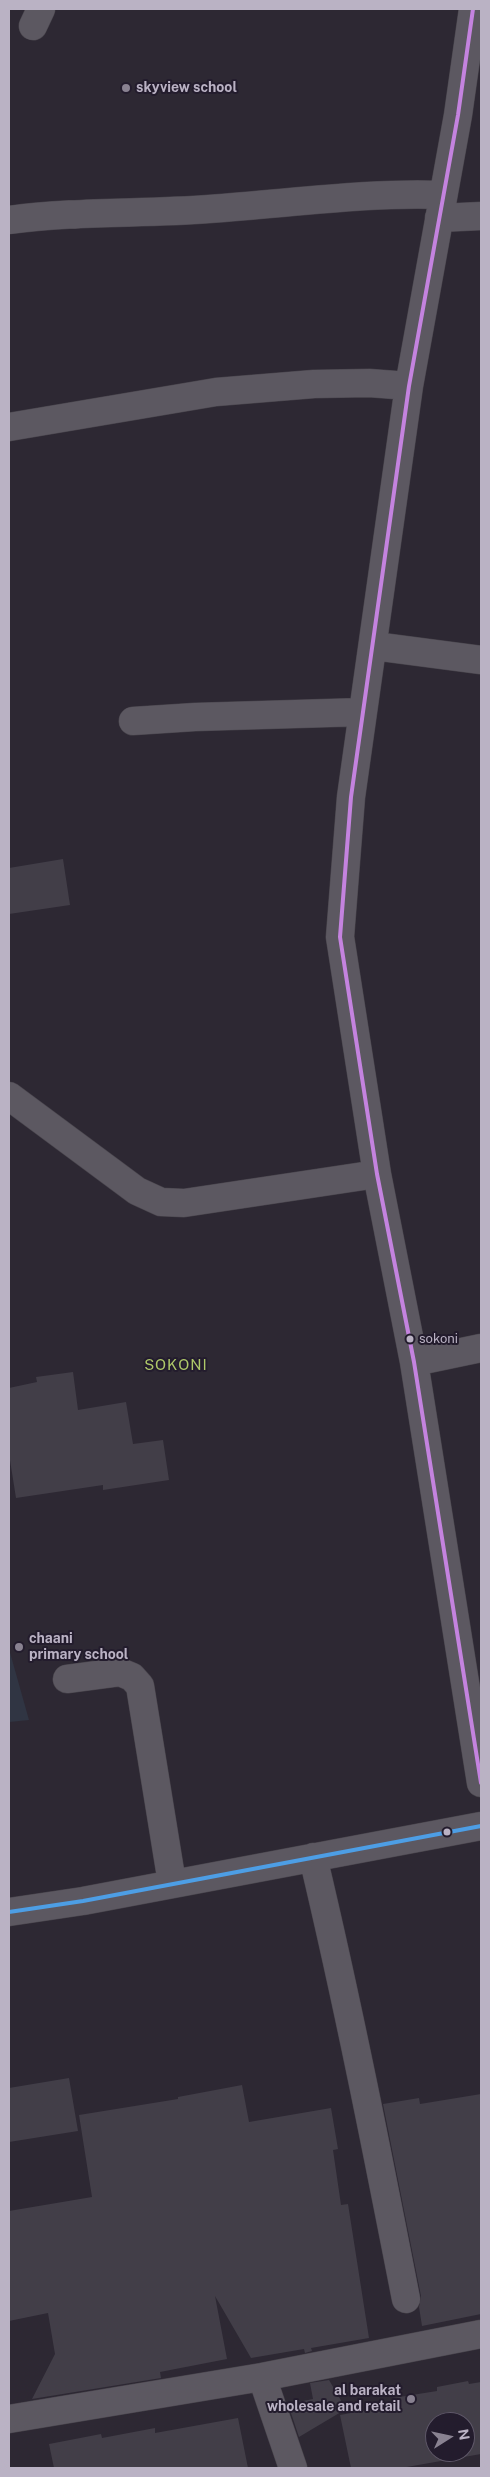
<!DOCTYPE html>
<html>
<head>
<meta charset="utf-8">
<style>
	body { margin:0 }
	#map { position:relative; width:490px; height:2477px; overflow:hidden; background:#2d2833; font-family:"Public Sans",sans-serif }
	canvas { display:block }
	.frame { position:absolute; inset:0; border:10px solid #bab2c4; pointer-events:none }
	.north { position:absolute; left:425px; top:2412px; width:50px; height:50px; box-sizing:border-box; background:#231c2d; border:1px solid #5f5869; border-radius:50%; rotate:80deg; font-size:14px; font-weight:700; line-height:20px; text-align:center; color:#bab2c4 }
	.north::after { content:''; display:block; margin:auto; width:18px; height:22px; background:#898291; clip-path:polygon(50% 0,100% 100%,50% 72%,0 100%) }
</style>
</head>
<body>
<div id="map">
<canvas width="490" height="2477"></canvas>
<div class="frame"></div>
<div class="north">N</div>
</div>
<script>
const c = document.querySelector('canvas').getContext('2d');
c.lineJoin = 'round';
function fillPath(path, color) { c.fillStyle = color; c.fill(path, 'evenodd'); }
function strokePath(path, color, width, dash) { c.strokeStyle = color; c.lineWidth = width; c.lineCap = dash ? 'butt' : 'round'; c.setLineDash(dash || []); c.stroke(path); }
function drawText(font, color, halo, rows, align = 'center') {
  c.font = font + ' "Public Sans",sans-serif'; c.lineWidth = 4; c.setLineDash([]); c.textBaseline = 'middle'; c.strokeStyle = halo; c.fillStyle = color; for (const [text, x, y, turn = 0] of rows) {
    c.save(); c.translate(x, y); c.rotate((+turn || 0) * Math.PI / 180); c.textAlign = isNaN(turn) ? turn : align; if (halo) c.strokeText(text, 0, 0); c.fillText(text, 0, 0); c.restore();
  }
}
const green = new Path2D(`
	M 9,1649 L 29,1720 L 9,1722 Z`);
const building = new Path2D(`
	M 63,859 L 70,905 L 9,914 L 9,868 Z
	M 73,1372 L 78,1410 L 126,1402 L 133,1444 L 163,1440 L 169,1480 L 103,1490 L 103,1485 L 16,1498 L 9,1454 L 9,1388 L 37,1382 L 36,1377 Z
	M 69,2078 L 78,2131 L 9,2142 L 9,2088 Z
	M 242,2085 L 249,2122 L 331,2108 L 338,2149 L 333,2150 L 341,2205 L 348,2204 L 369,2338 L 311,2348 L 312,2351 L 305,2353 L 304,2349 L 251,2358 L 215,2296 L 227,2359 L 160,2372 L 161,2378 L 32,2399 L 55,2354 L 48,2313 L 9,2321 L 9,2211 L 92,2197 L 79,2115 L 178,2099 L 178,2097 Z
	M 481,2094 L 481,2314 L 422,2326 L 419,2307 L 421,2296 L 383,2104 L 419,2098 L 420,2104 Z
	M 329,2380 L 346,2409 L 299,2437 L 288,2404 L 313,2399 L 310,2383 Z
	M 468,2381 L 469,2384 L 481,2382 L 481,2454 L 401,2468 L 351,2468 L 340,2415 L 394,2405 L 393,2398 L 437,2391 L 437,2387 ZM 435,2422 L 465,2422 L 465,2452 L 435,2452 Z
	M 238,2418 L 248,2468 L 54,2468 L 49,2444 L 101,2434 L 102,2438 L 155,2428 L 155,2433 Z`);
const minor = new Path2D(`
	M 473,9 L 458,115 L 409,386 L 351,797 L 340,937 L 377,1174 L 414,1362 L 481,1783
	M 33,26 L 41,9
	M 439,218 L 481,216
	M 9,220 C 76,211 142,214 209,209 C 287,204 364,192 443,195
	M 9,427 L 216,392 L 314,384 L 369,383 L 409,386
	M 374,646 L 481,660
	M 133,721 L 195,717 L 363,712
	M 9,1096 L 137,1191 L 161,1202 L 184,1203 L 377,1174
	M 414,1362 L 481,1348
	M 67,1679 L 120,1672 L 132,1677 L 140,1686 L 172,1883
	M 313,1857 C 348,2004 377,2151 406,2299
	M 9,1912 L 83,1901 L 481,1826
	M 262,2377 L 293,2468
	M 9,2419 L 262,2377 L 481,2334`);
const bus1 = new Path2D(`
	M 473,9 L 458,115 L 409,386 L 351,797 L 340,937 L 377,1174 L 414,1362 L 481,1783`);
const bus2 = new Path2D(`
	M 9,1912 L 83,1901 L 481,1826`);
const markers = [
	[126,88,5,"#898291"],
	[410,1339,4.5,"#bab2c4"],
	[19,1647,5,"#898291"],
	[447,1832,4.5,"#bab2c4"],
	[411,2399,5,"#898291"]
];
const busNames = [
	["sokoni",419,1339]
];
const poiNames = [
	["skyview school",136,88],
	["chaani",29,1639],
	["primary school",29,1655],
	["al barakat",401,2391,"right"],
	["wholesale and retail",401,2407,"right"]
];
const neighbourhoodNames = [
	["SOKONI",176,1365]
];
fillPath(green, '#303543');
fillPath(building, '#423e48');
strokePath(minor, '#48444c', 29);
strokePath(minor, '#5c5861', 28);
strokePath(bus1, '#c483df', 4);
strokePath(bus2, '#4d9ee5', 4);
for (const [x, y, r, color] of markers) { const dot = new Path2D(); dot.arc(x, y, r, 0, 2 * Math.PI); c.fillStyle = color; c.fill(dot); strokePath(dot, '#231c2d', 2); }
drawText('13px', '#bab2c4', '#231c2d', busNames, 'left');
drawText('bold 14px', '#bab2c4', '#231c2d', poiNames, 'left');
c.letterSpacing = '1px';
drawText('15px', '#aec869', '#231c2d', neighbourhoodNames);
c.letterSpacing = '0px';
</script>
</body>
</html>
